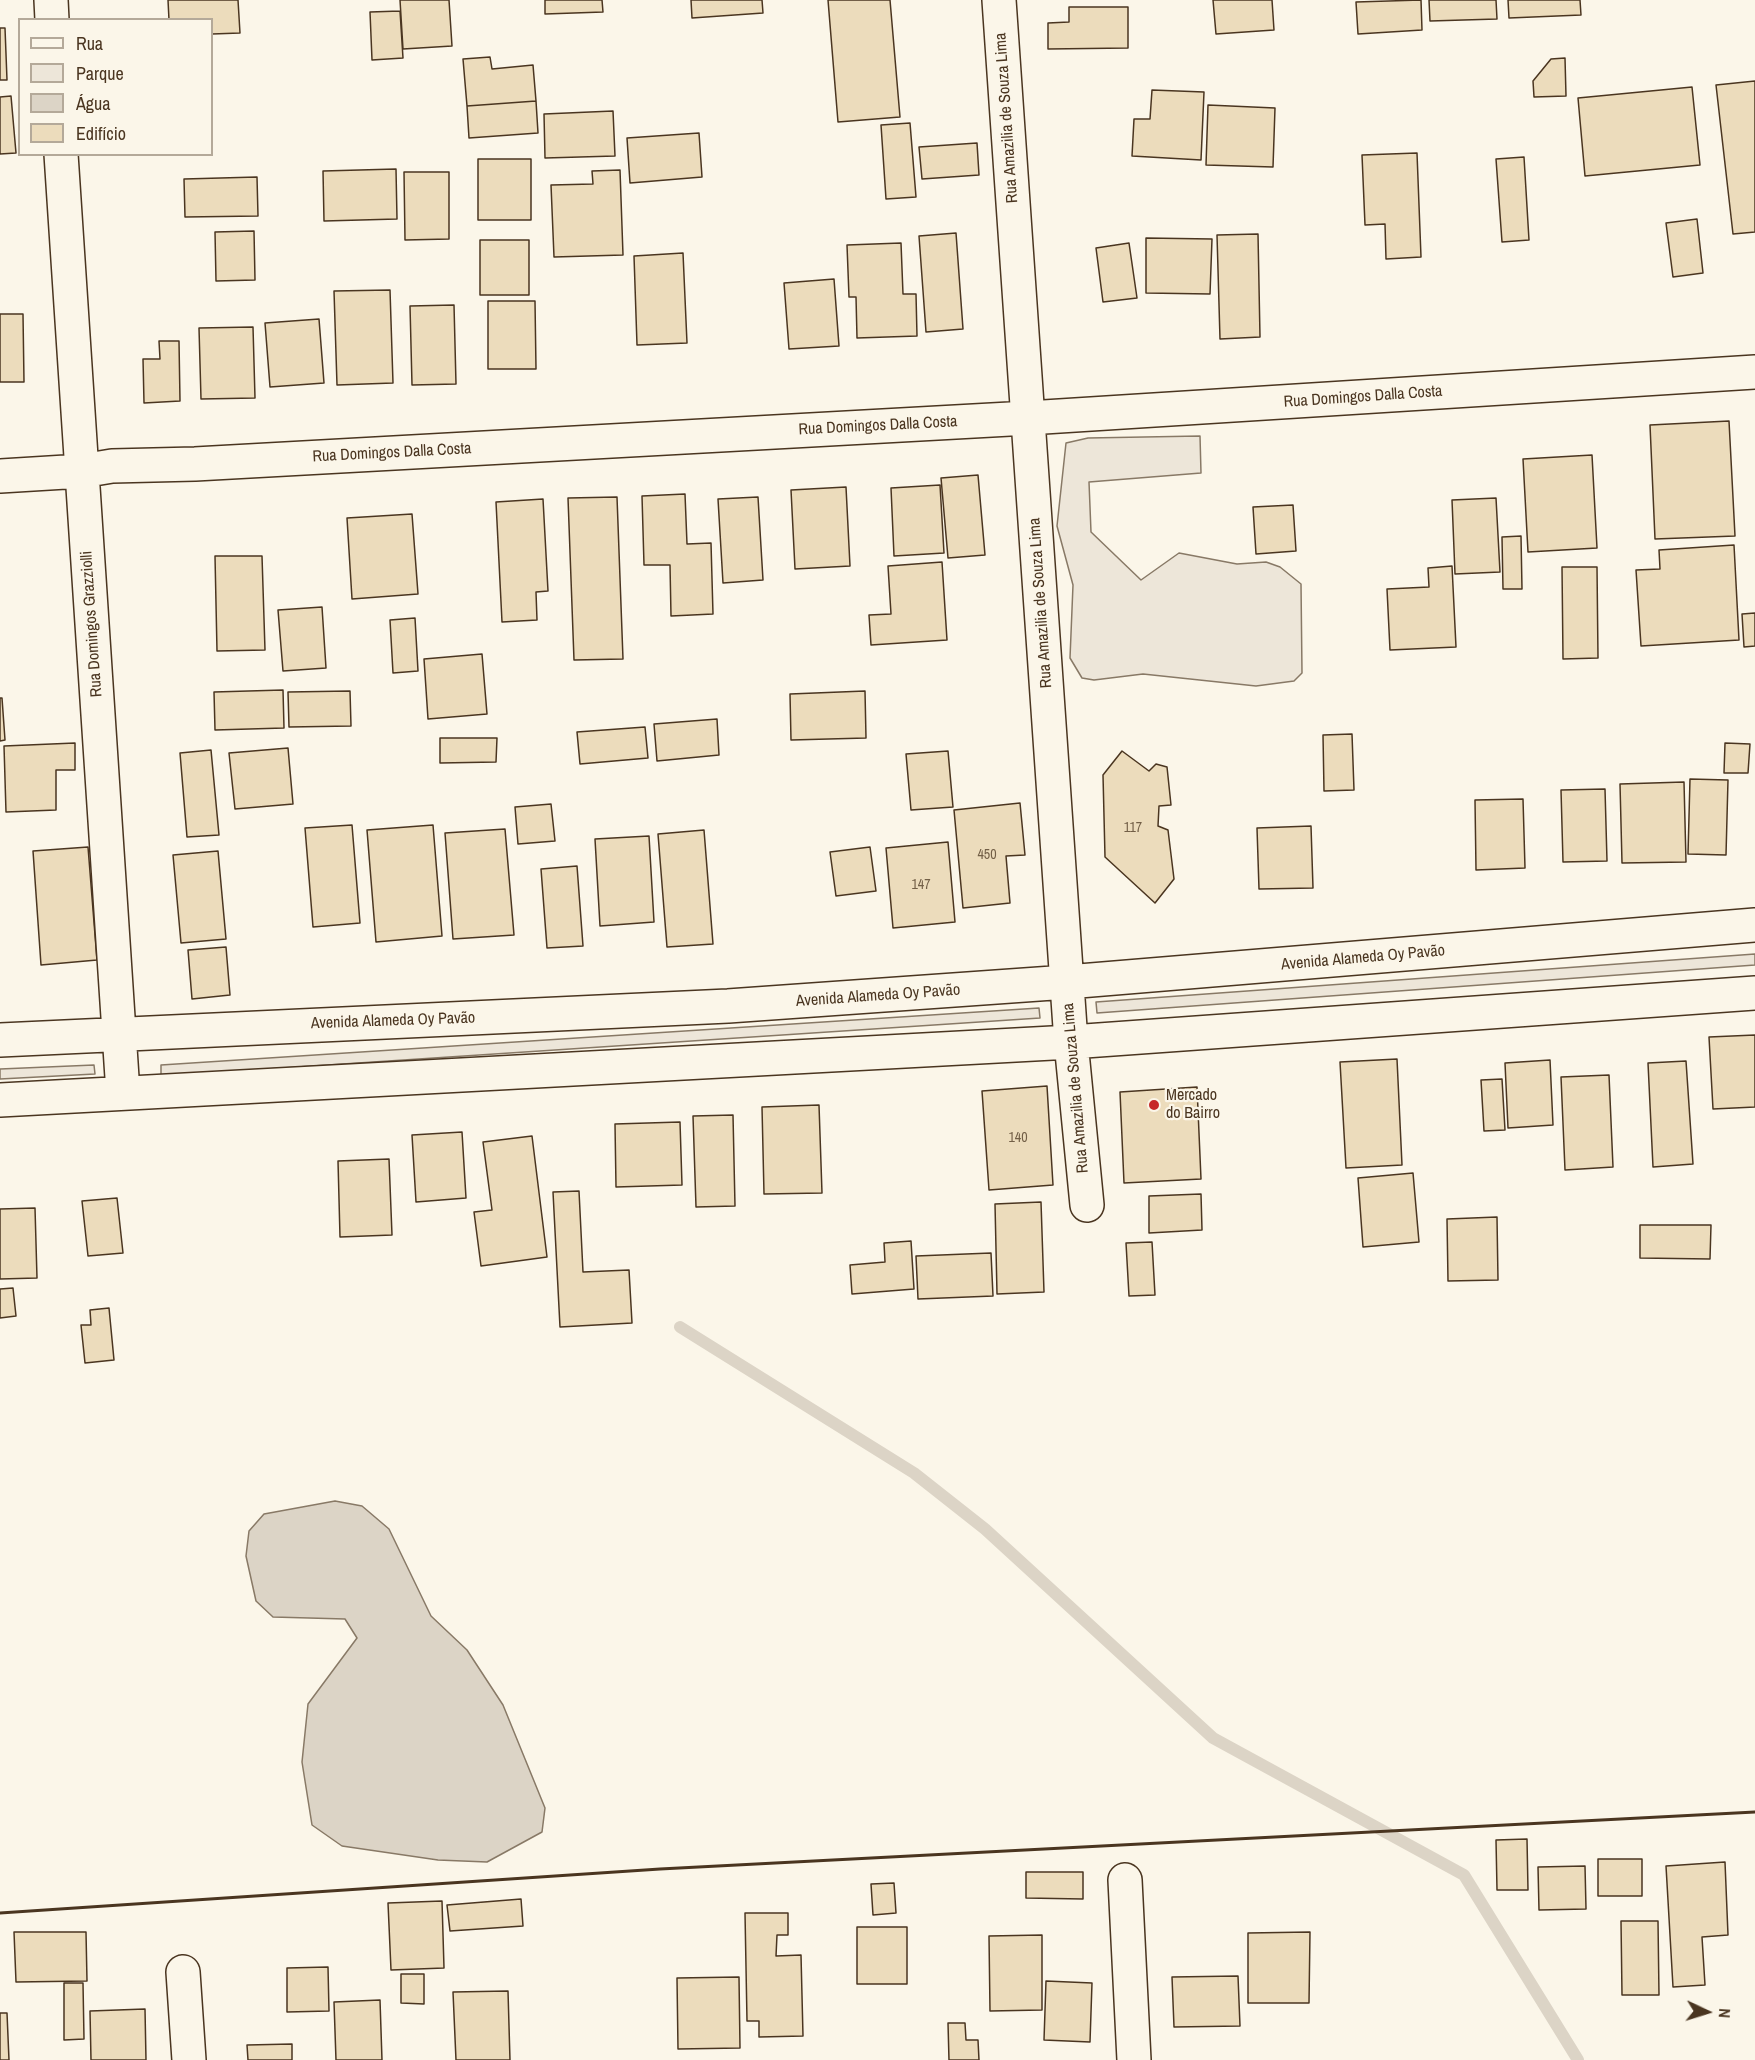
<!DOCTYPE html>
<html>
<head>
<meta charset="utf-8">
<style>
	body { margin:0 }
	#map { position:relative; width:1755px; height:2060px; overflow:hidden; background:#fbf6e9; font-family:"Archivo Narrow",sans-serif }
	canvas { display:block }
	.legend { position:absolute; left:18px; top:18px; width:195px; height:138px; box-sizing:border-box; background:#fbf6e9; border:2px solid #b4a999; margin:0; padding:8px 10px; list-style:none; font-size:18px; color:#4a3520 }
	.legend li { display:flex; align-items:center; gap:12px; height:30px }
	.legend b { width:30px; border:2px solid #b4a999 }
	.north { position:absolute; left:1677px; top:1982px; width:60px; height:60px; -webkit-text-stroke:4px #fbf6e9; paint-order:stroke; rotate:94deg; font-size:16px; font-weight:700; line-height:24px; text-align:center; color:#4a3520 }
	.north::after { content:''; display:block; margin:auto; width:21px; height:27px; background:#4a3520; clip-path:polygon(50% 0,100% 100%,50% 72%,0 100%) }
</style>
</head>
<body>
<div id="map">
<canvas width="1755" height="2060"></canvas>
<ul class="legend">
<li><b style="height:8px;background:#fbf6e9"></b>Rua</li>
<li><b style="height:16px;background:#ede6d9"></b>Parque</li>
<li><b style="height:16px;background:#dcd4c6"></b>Água</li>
<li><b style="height:16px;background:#ecdcbc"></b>Edifício</li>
</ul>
<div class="north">N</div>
</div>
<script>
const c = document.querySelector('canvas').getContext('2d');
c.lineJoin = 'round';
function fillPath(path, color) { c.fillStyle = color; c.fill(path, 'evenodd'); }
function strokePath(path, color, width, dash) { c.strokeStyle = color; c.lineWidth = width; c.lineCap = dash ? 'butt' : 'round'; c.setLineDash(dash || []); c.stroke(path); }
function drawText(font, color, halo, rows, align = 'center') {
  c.font = font + ' "Archivo Narrow",sans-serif'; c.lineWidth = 4.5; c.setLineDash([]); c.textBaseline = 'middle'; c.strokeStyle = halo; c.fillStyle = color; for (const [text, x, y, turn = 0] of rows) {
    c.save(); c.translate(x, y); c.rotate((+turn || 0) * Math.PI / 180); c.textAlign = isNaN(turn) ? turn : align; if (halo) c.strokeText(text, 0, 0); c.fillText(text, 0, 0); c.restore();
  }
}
const green = new Path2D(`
	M 1200,436 L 1201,473 L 1089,482 L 1091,532 L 1141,580 L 1179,553 L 1237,564 L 1266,562 L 1280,567 L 1301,584 L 1302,673 L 1294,681 L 1256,686 L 1143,674 L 1094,680 L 1082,678 L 1070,658 L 1073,585 L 1057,526 L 1066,443 L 1088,438 Z
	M 1755,954 L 1755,965 L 1097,1013 L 1096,1002 Z
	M 1039,1008 L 1040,1018 L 161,1076 L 161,1065 Z
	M 94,1065 L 95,1074 L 0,1079 L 0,1069 Z`);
const water = new Path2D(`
	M 335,1501 L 362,1506 L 389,1529 L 431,1616 L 467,1650 L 503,1705 L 545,1808 L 542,1832 L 487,1862 L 438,1860 L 342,1846 L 312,1825 L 302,1762 L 308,1704 L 357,1638 L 345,1619 L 273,1617 L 256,1601 L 246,1556 L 249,1531 L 264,1514 Z`);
const stream = new Path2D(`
	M 680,1327 L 914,1473 L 985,1529 L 1213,1738 L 1464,1875 L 1578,2060`);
const building = new Path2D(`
	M 168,0 L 238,0 L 240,33 L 212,34 L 212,20 L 169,20 Z
	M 400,0 L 449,0 L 452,46 L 403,49 Z
	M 545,0 L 602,0 L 603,12 L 545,14 Z
	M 691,0 L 762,0 L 763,13 L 692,18 Z
	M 828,0 L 890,0 L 900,117 L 838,122 Z
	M 1213,0 L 1272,0 L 1274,30 L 1216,34 Z
	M 1421,0 L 1422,30 L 1358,34 L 1356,2 Z
	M 1429,0 L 1496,0 L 1497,19 L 1430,21 Z
	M 1508,0 L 1580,0 L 1581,15 L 1509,18 Z
	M 1069,7 L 1128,7 L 1128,48 L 1048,49 L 1048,23 L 1069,22 Z
	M 400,11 L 403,58 L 372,60 L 370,12 Z
	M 0,28 L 5,28 L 7,80 L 0,80 Z
	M 490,57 L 492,69 L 533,65 L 536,101 L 467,106 L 463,59 Z
	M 1565,58 L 1566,96 L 1534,97 L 1533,81 L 1551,59 Z
	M 1755,81 L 1755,232 L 1733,234 L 1716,85 Z
	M 1692,87 L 1700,165 L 1585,176 L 1578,98 Z
	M 1152,90 L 1204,92 L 1201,160 L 1132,156 L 1134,119 L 1150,119 Z
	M 11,96 L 16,153 L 0,154 L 0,97 Z
	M 536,101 L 538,133 L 469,138 L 467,106 Z
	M 1208,105 L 1275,108 L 1273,167 L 1206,165 Z
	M 613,111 L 615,156 L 545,158 L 544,114 Z
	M 910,123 L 916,197 L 886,199 L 881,125 Z
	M 699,133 L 702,177 L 630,183 L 627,138 Z
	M 977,143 L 979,175 L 922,179 L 919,147 Z
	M 1417,153 L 1421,257 L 1386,259 L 1385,224 L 1365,225 L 1362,155 Z
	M 1524,157 L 1529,240 L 1502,242 L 1496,159 Z
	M 478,159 L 531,159 L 531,220 L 478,220 Z
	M 396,169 L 397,219 L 324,221 L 323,171 Z
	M 620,170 L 623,255 L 554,257 L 551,185 L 593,184 L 592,171 Z
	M 404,172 L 449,172 L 449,239 L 405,240 Z
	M 257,177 L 258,216 L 185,217 L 184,179 Z
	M 1697,219 L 1703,273 L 1673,277 L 1666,223 Z
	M 254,231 L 255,280 L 216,281 L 215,232 Z
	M 956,233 L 963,329 L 926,332 L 919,236 Z
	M 1258,234 L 1260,337 L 1220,339 L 1217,235 Z
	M 1146,238 L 1212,239 L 1210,294 L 1146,293 Z
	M 480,240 L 529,240 L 529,295 L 480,295 Z
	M 901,243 L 903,294 L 916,294 L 917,336 L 857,338 L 856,297 L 849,297 L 847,245 Z
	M 1129,243 L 1137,298 L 1103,302 L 1096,248 Z
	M 683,253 L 687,343 L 637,345 L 634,256 Z
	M 834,279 L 839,346 L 789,349 L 784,283 Z
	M 390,290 L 393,383 L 337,385 L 334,291 Z
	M 488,301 L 535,301 L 536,369 L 488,369 Z
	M 454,305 L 456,384 L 412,385 L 410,306 Z
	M 0,314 L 23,314 L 24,382 L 0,382 Z
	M 319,319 L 324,383 L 270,387 L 265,323 Z
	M 253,327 L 255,398 L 201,399 L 199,328 Z
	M 159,341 L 179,341 L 180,401 L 144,403 L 143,359 L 160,359 Z
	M 1729,421 L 1735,536 L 1655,539 L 1650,425 Z
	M 1592,455 L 1597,548 L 1528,552 L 1523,459 Z
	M 978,475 L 985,555 L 948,558 L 941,478 Z
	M 940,485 L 944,553 L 894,556 L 891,488 Z
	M 846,487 L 850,566 L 795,569 L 791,490 Z
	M 685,494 L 687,544 L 711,543 L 713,614 L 671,616 L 670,565 L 644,565 L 642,496 Z
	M 617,497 L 623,659 L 574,660 L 568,498 Z
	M 758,497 L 763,580 L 723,583 L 718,499 Z
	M 1496,498 L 1500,572 L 1455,574 L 1452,500 Z
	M 543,499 L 548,591 L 536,592 L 537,620 L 502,622 L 496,502 Z
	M 1293,505 L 1296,551 L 1256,554 L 1253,507 Z
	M 412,514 L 418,594 L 352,599 L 347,518 Z
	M 1521,536 L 1522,589 L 1503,589 L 1502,537 Z
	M 1734,545 L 1739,640 L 1641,646 L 1636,570 L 1660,569 L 1659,550 Z
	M 215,556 L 262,556 L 265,650 L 217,651 Z
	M 942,562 L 947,640 L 871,645 L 869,615 L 891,614 L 888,566 Z
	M 1452,566 L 1456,647 L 1390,650 L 1387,589 L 1429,587 L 1428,568 Z
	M 1562,567 L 1597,567 L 1598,658 L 1563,659 Z
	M 322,607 L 326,668 L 283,671 L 278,610 Z
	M 1755,613 L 1755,646 L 1744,647 L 1742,614 Z
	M 415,618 L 418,671 L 393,673 L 390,620 Z
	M 482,654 L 487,714 L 428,719 L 424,659 Z
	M 283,690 L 284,728 L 215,730 L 214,692 Z
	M 350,691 L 351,726 L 289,727 L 288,692 Z
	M 865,691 L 866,738 L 791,740 L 790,694 Z
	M 0,698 L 2,698 L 5,740 L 0,741 Z
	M 717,719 L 719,755 L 657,761 L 654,724 Z
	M 645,727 L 648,758 L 580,764 L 577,732 Z
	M 1352,734 L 1354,790 L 1324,791 L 1323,735 Z
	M 440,738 L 497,738 L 496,762 L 440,763 Z
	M 75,743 L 75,770 L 56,770 L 56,810 L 6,812 L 4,746 Z
	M 1725,743 L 1750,744 L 1748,773 L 1724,773 Z
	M 288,748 L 293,804 L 235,809 L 229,753 Z
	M 211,750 L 219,835 L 187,837 L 180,753 Z
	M 948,751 L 953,807 L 911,810 L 906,754 Z
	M 1122,751 L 1149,771 L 1156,764 L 1167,767 L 1171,805 L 1159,806 L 1158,826 L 1168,830 L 1174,879 L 1155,903 L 1105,857 L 1103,775 Z
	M 1690,779 L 1728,780 L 1726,855 L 1688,854 Z
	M 1684,782 L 1686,862 L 1622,863 L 1620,784 Z
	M 1605,789 L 1607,861 L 1563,862 L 1561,790 Z
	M 1523,799 L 1525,868 L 1476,870 L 1475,800 Z
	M 1020,803 L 1025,855 L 1006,856 L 1010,903 L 963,908 L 954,810 Z
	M 551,804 L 555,841 L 518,844 L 515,807 Z
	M 352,825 L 360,923 L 313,927 L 305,828 Z
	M 433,825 L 442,936 L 376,942 L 367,830 Z
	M 1311,826 L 1313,888 L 1259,889 L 1257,828 Z
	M 505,829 L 514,935 L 453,939 L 445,833 Z
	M 704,830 L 713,944 L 667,947 L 658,834 Z
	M 649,836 L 654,922 L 600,926 L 595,839 Z
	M 948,842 L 955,922 L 893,928 L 886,848 Z
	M 88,847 L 97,960 L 41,965 L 33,851 Z
	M 870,847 L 876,891 L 836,896 L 830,852 Z
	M 218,851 L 226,939 L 181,943 L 173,855 Z
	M 577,866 L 583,946 L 547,948 L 541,869 Z
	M 226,947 L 230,995 L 192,999 L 188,950 Z
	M 1755,1035 L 1755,1107 L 1713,1109 L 1709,1037 Z
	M 1397,1059 L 1402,1165 L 1346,1168 L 1340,1062 Z
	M 1550,1060 L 1553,1125 L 1508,1128 L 1505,1063 Z
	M 1686,1061 L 1693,1164 L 1653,1167 L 1648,1063 Z
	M 1609,1075 L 1613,1167 L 1565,1170 L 1561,1077 Z
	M 1502,1079 L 1505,1130 L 1484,1131 L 1481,1080 Z
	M 1047,1086 L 1053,1185 L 989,1190 L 982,1091 Z
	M 1197,1087 L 1201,1179 L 1124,1183 L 1120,1092 Z
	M 819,1105 L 822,1193 L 764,1194 L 762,1107 Z
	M 733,1115 L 735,1206 L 696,1207 L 693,1116 Z
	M 680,1122 L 682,1185 L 616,1187 L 615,1124 Z
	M 462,1132 L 466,1198 L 416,1202 L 412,1135 Z
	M 532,1136 L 547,1257 L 481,1266 L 474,1212 L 492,1210 L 483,1142 Z
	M 389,1159 L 392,1235 L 340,1237 L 338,1161 Z
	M 1413,1173 L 1419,1242 L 1363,1247 L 1358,1178 Z
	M 579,1191 L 583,1272 L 629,1270 L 632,1323 L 560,1327 L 553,1192 Z
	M 1201,1194 L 1202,1230 L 1149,1233 L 1149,1196 Z
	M 117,1198 L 123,1253 L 88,1256 L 82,1201 Z
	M 1041,1202 L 1044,1292 L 997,1294 L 995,1204 Z
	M 35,1208 L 37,1278 L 0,1279 L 0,1209 Z
	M 1497,1217 L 1498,1280 L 1448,1281 L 1447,1219 Z
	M 1640,1225 L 1711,1225 L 1710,1259 L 1640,1258 Z
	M 911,1241 L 914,1289 L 852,1294 L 850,1265 L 885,1262 L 884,1243 Z
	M 1152,1242 L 1155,1295 L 1129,1296 L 1126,1243 Z
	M 991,1253 L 993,1296 L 918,1299 L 916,1256 Z
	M 13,1288 L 16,1316 L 0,1318 L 0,1289 Z
	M 109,1308 L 114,1360 L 85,1363 L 81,1325 L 91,1325 L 90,1310 Z
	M 1527,1839 L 1528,1890 L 1497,1890 L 1496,1840 Z
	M 1598,1859 L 1642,1859 L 1642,1896 L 1598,1896 Z
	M 1725,1862 L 1728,1935 L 1702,1937 L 1705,1985 L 1673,1987 L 1666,1866 Z
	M 1585,1866 L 1586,1909 L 1539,1910 L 1538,1867 Z
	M 1026,1872 L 1083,1872 L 1083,1899 L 1026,1898 Z
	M 894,1883 L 896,1913 L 873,1915 L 871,1884 Z
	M 521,1899 L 523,1926 L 450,1931 L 447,1905 Z
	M 442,1901 L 444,1968 L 391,1970 L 388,1903 Z
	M 745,1913 L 788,1913 L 788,1935 L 777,1935 L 776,1956 L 801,1955 L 803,2036 L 759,2037 L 759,2021 L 747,2021 Z
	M 1621,1921 L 1658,1921 L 1659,1995 L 1622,1995 Z
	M 857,1927 L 907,1927 L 907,1984 L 857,1984 Z
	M 14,1932 L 86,1932 L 87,1981 L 16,1982 Z
	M 1310,1932 L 1309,2003 L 1248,2003 L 1248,1933 Z
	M 1042,1935 L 1042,2010 L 990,2011 L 989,1936 Z
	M 328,1967 L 329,2011 L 287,2012 L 287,1968 Z
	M 401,1974 L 424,1974 L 424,2004 L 401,2003 Z
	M 1238,1976 L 1240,2026 L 1174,2027 L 1172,1977 Z
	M 739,1977 L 740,2048 L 678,2049 L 677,1978 Z
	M 1046,1981 L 1092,1983 L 1090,2042 L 1044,2040 Z
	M 64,1983 L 83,1983 L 84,2039 L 64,2040 Z
	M 508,1991 L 510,2060 L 456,2060 L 453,1992 Z
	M 380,2000 L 382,2060 L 336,2060 L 334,2002 Z
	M 145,2009 L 146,2060 L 91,2060 L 90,2011 Z
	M 0,2013 L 7,2013 L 9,2060 L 0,2060 Z
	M 948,2023 L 965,2023 L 966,2040 L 978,2040 L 979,2060 L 949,2060 Z
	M 292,2044 L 292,2060 L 248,2060 L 247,2045 Z`);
const minor = new Path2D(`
	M 51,0 L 52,20
	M 999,0 L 1071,1042 L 1087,1205
	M 61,154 L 123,1093
	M 0,476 L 82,471 L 112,466 L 195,464 L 1028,418 L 1755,372
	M 0,1040 L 728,1006 L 1067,982 L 1755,925
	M 0,1100 L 1071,1042 L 1755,993
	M 1125,1880 L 1134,2060
	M 183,1972 L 189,2060`);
const wall = new Path2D(`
	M 0,1913 L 660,1869 L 1755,1812`);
const markers = [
	[1154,1105,6,"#c62828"]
];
const numberNames = [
	["117",1133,828],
	["450",987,855],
	["147",921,885],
	["140",1018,1138]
];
const streetNames = [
	["Rua Amazilia de Souza Lima",1007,118,-94],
	["Rua Domingos Dalla Costa",1363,397,-4],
	["Rua Domingos Dalla Costa",878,426,-3],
	["Rua Domingos Dalla Costa",392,453,-3],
	["Rua Amazilia de Souza Lima",1041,603,-94],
	["Rua Domingos Grazziolli",92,624,-94],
	["Avenida Alameda Oy Pavão",1363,958,-5],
	["Avenida Alameda Oy Pavão",878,996,-4],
	["Avenida Alameda Oy Pavão",393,1021,-2],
	["Rua Amazilia de Souza Lima",1076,1088,-95]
];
const poiNames = [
	["Mercado",1166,1096],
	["do Bairro",1166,1114]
];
fillPath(green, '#ede6d9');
strokePath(green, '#887966', 1.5);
fillPath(water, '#dcd4c6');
strokePath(water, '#887966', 1.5);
strokePath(stream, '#dcd4c6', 12);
fillPath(building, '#ecdcbc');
strokePath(building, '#4a3520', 1.5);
strokePath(minor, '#4a3520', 36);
strokePath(minor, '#fbf6e9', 33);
strokePath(wall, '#4a3520', 3);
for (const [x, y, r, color] of markers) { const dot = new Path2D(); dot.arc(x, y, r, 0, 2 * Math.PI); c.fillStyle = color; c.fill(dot); strokePath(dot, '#fbf6e9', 2); }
drawText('14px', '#725f47', null, numberNames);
drawText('16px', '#4a3520', '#fbf6e9', streetNames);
drawText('16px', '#4a3520', '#fbf6e9', poiNames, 'left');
</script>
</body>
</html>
